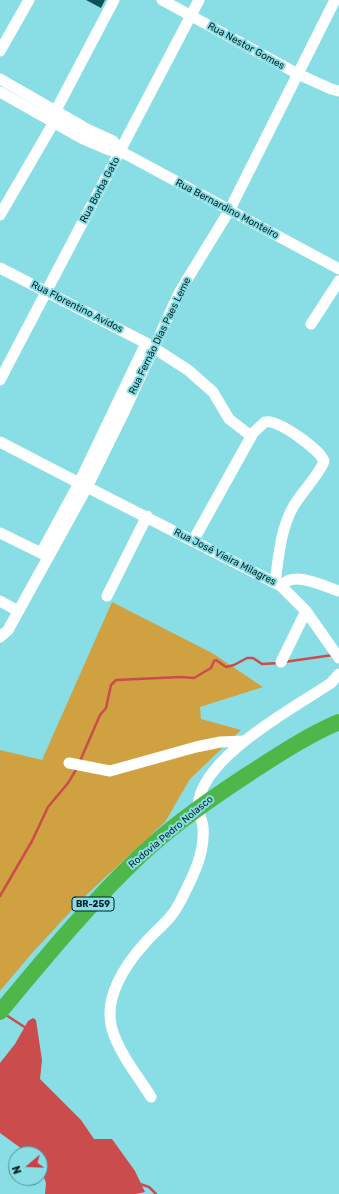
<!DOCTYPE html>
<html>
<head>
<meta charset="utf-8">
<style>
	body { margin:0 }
	#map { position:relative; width:339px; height:1194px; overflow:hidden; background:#89dee6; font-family:Rubik,sans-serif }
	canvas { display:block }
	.north { position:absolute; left:8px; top:1146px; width:40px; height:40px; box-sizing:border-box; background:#89dee6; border:1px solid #529298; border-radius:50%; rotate:251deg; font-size:11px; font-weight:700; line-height:16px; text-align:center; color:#002124 }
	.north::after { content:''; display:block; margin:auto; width:14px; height:18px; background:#cd3d42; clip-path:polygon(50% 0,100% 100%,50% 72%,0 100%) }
</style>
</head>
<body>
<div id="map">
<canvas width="339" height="1194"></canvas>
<div class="north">N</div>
</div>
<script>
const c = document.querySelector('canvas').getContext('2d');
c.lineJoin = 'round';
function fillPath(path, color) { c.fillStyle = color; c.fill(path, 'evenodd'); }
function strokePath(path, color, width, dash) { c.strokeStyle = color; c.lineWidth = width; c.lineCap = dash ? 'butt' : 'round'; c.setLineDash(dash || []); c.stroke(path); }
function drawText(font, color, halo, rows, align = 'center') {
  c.font = font + ' Rubik,sans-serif'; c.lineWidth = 4; c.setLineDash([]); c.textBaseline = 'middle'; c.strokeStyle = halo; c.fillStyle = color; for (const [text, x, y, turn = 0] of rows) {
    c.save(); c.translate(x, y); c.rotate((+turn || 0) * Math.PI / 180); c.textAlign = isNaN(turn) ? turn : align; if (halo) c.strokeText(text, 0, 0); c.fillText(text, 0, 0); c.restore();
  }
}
const green = new Path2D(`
	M 112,602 L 212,653 L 263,687 L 200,707 L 201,719 L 241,730 L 190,779 L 165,822 L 83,898 L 33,952 L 0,991 L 0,750 L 42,760 Z`);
const water = new Path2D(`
	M 33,1018 L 36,1020 L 42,1060 L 40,1079 L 81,1120 L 94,1139 L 112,1139 L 135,1171 L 145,1192 L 136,1194 L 45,1194 L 46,1183 L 40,1167 L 40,1154 L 29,1154 L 0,1133 L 0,1063 L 15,1044 L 28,1021 Z`);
const stream = new Path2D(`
	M 284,662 L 333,655
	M 80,761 L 100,715 L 106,708 L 111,685 L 116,680 L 181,677 L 194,678 L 211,668 L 214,661 L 216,660 L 226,667 L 234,665 L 247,658 L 253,658 L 262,664 L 279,663
	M 0,896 L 32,841 L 48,807 L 68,783 L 77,768
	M 6,1015 L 26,1028
	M 140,1184 L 149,1187 L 156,1194`);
const building = new Path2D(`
	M 86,0 L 105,0 L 101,8 Z`);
const minor = new Path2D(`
	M 162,0 L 298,74 L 331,89 L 339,91
	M 0,51 L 29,0
	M 0,79 L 87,129 L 113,141 L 120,151
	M 0,92 L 83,139 L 109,150 L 120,151 L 339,269
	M 55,112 L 114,0
	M 0,215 L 54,122
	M 0,268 L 146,343 L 188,370 L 213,392 L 229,419 L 251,436
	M 311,324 L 339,281
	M 0,380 L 199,0
	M 0,442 L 79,483
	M 87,487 L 281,586 L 306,611 L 339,658
	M 0,533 L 47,556
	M 193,541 L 253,433 L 265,422 C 277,418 320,450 324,461 C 320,474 300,494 293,507 C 280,531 279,556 275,582
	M 41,553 L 79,483 L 146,343
	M 281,586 C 294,570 323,586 339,591
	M 107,596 L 147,516
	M 0,601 L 18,611
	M 0,637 L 8,630 L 87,487 L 126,408 L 180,291 L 229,211 L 335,0
	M 281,662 L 306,611
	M 69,763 L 110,771 L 196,747 L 220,742 L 244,741
	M 151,1097 C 138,1076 119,1053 112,1029 C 103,998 125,965 145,943 C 157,929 172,919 180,902 C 192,878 205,855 203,828 C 203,821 198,814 198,807 C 199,758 294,708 331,683 L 339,674`);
const highway = new Path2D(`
	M 0,1012 C 45,958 90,903 141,855 C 174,824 212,798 250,773 C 278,755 308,735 339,722`);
const shields = [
	[93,904,42]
];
const shieldNames = [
	["BR-259",93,904]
];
const streetNames = [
	["Rua Nestor Gomes",246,46,29],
	["Rua Borba Gato",100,190,-62],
	["Rua Bernardino Monteiro",227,209,28],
	["Rua Florentino Avidos",77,307,27],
	["Rua Fernão Dias Paes Leme",160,336,-64],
	["Rua José Vieira Milagres",225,557,27],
	["Rodovia Pedro Nolasco",171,832,-40]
];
fillPath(green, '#cfa140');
fillPath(water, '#ca4c4d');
strokePath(stream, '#ca4c4d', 2.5);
fillPath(building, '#0c5257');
strokePath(minor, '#fff', 11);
strokePath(highway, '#4db74a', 16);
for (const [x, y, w] of shields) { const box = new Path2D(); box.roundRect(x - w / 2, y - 7, w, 14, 3); c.fillStyle = '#89dee6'; c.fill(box); strokePath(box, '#002124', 1); }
drawText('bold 9px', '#002124', null, shieldNames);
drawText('10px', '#002124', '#89dee6', streetNames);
</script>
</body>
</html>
